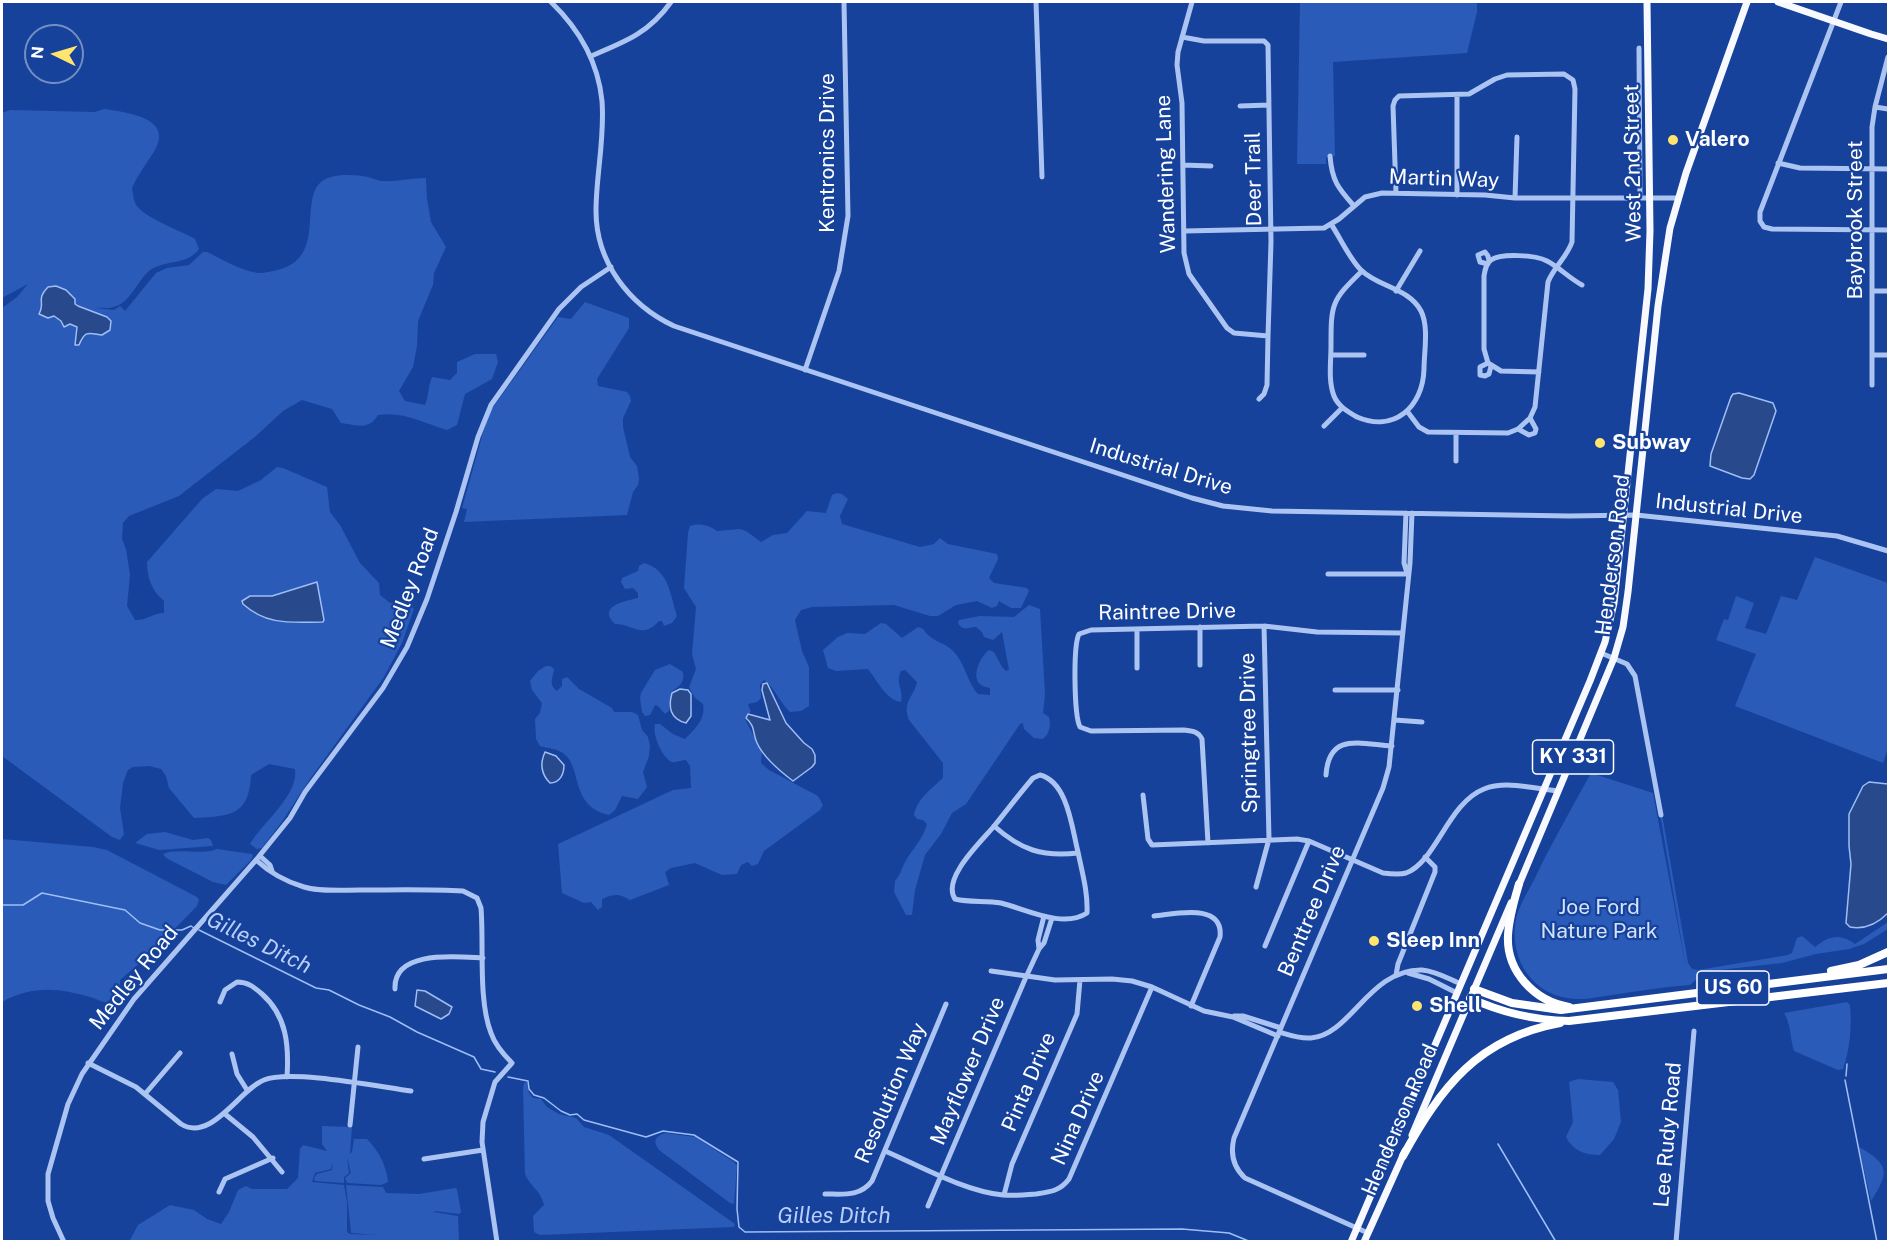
<!DOCTYPE html>
<html>
<head>
<meta charset="utf-8">
<style>
	body { margin:0 }
	#map { position:relative; width:1890px; height:1243px; overflow:hidden; background:#16429b; font-family:"Public Sans",sans-serif }
	canvas { display:block }
	.frame { position:absolute; inset:0; border:3px solid #fff; pointer-events:none }
	.north { position:absolute; left:24px; top:24px; width:60px; height:60px; box-sizing:border-box; background:#16429b; border:2px solid #738ec3; border-radius:50%; rotate:275deg; font-size:16px; font-weight:700; line-height:24px; text-align:center; color:#fff }
	.north::after { content:''; display:block; margin:auto; width:21px; height:27px; background:#ffe46d; clip-path:polygon(50% 0,100% 100%,50% 72%,0 100%) }
</style>
</head>
<body>
<div id="map">
<canvas width="1890" height="1243"></canvas>
<div class="frame"></div>
<div class="north">N</div>
</div>
<script>
const c = document.querySelector('canvas').getContext('2d');
c.lineJoin = 'round';
function fillPath(path, color) { c.fillStyle = color; c.fill(path, 'evenodd'); }
function strokePath(path, color, width, dash) { c.strokeStyle = color; c.lineWidth = width; c.lineCap = dash ? 'butt' : 'round'; c.setLineDash(dash || []); c.stroke(path); }
function drawText(font, color, halo, rows, align = 'center') {
  c.font = font + ' "Public Sans",sans-serif'; c.lineWidth = 4.5; c.setLineDash([]); c.textBaseline = 'middle'; c.strokeStyle = halo; c.fillStyle = color; for (const [text, x, y, turn = 0] of rows) {
    c.save(); c.translate(x, y); c.rotate((+turn || 0) * Math.PI / 180); c.textAlign = isNaN(turn) ? turn : align; if (halo) c.strokeText(text, 0, 0); c.fillText(text, 0, 0); c.restore();
  }
}
const green = new Path2D(`
	M 1300,2 L 1477,2 L 1477,12 L 1467,53 L 1333,62 L 1335,156 L 1326,157 L 1326,164 L 1297,164 Z
	M 104,109 C 124,112 172,117 156,148 C 148,162 138,174 132,188 C 133,193 133,198 135,203 C 141,217 182,231 195,239 L 199,249 C 187,266 164,259 149,271 C 137,281 130,304 113,307 C 108,309 100,307 96,308 L 114,310 L 120,306 L 125,311 L 156,273 L 167,268 L 189,265 L 203,252 L 207,252 C 222,259 241,271 258,273 C 265,273 274,271 281,269 C 331,254 292,187 331,177 C 341,174 358,175 368,177 C 372,178 376,180 381,181 C 396,182 411,178 426,178 L 427,199 L 431,222 L 446,247 L 434,273 L 433,285 L 418,321 L 417,346 L 413,367 L 399,391 L 405,401 L 425,405 C 429,396 428,386 432,377 L 450,380 L 457,373 L 457,362 L 475,354 L 496,354 L 498,362 L 492,379 L 465,394 L 457,425 L 447,430 C 424,423 403,411 378,415 C 368,431 357,425 341,423 L 332,409 L 302,400 L 283,411 L 256,436 L 179,496 L 129,516 L 123,523 L 122,539 L 126,549 L 130,575 L 127,606 L 135,620 C 146,621 153,613 164,613 L 164,601 C 152,591 147,578 147,562 L 202,499 L 216,489 L 238,491 L 261,480 L 277,467 L 283,468 L 327,487 L 330,512 L 340,525 L 360,563 L 379,583 L 380,595 L 390,603 L 406,602 L 414,609 L 402,643 L 384,677 L 310,779 L 281,823 L 262,848 L 257,849 L 250,844 C 262,823 299,795 295,769 L 269,764 L 251,775 C 249,817 229,816 194,818 L 169,788 L 166,776 L 161,769 L 149,766 L 133,767 L 128,770 L 123,783 L 120,808 L 124,834 L 120,840 L 112,837 L 2,756 L 2,308 L 17,297 L 28,284 L 2,298 L 2,113 L 10,110 L 95,112 Z
	M 585,302 L 629,318 L 629,328 L 597,379 L 598,386 L 627,392 L 630,396 L 631,401 L 623,418 L 623,427 L 630,457 L 637,466 L 639,478 L 638,485 L 633,492 L 627,515 L 464,522 L 467,509 L 462,508 L 484,429 L 491,410 L 558,317 L 571,319 Z
	M 837,493 L 842,494 L 848,499 L 840,516 L 842,524 L 920,547 L 934,544 L 940,538 L 948,544 L 997,554 L 998,559 L 989,578 L 994,583 L 1027,588 L 1029,591 L 1021,608 L 1011,608 L 999,601 L 997,606 L 992,608 L 977,601 L 956,605 L 938,616 L 930,616 L 894,605 L 812,607 L 801,610 L 795,620 L 802,651 L 809,667 L 809,706 L 801,711 L 790,712 C 780,703 775,688 764,680 L 760,685 L 761,698 L 757,702 L 748,704 L 751,712 L 747,714 L 745,719 L 762,752 L 761,763 L 769,770 L 818,796 L 823,805 L 820,810 L 764,851 L 758,864 L 752,866 L 748,862 L 741,865 L 737,874 L 722,875 L 695,863 L 671,868 L 665,872 L 669,885 L 630,900 C 619,893 614,894 602,899 L 602,907 L 598,910 L 591,902 L 584,903 L 562,893 L 558,844 L 673,790 L 691,788 L 690,766 L 686,760 C 682,760 676,763 672,762 C 662,758 652,734 655,724 L 660,724 L 673,734 L 685,739 C 695,729 706,719 703,704 L 695,698 L 689,687 L 696,669 L 692,654 L 696,607 L 684,588 L 688,533 L 690,526 C 700,523 709,525 717,531 L 740,529 L 746,531 L 761,542 L 773,535 L 787,533 L 807,511 L 826,513 L 832,495 Z
	M 1815,557 L 1888,583 L 1888,748 L 1883,763 L 1735,706 L 1756,654 L 1716,640 L 1724,619 L 1728,620 L 1736,596 L 1754,603 L 1745,628 L 1766,634 L 1781,596 L 1797,600 Z
	M 644,563 C 669,570 670,594 677,616 L 672,623 L 664,626 L 662,621 L 659,621 C 642,640 634,624 615,624 C 596,606 626,601 638,598 L 638,593 L 633,588 L 625,589 L 621,582 L 622,578 L 638,571 L 639,566 Z
	M 1029,605 L 1040,609 L 1045,694 L 1043,713 L 1049,717 C 1051,725 1050,733 1043,739 L 1034,738 L 1024,729 L 1023,723 L 1020,724 L 966,804 L 952,813 L 941,834 L 925,855 L 915,890 L 912,915 L 906,915 L 894,892 L 895,881 C 900,875 901,871 904,864 C 911,850 923,840 927,824 L 923,820 L 917,819 L 914,815 C 917,799 931,789 943,778 L 943,763 L 909,720 C 902,701 913,699 917,682 L 905,670 L 901,671 C 895,684 904,690 901,702 C 886,700 877,680 868,669 L 836,671 L 828,668 L 823,650 L 838,637 L 847,633 L 865,634 L 881,623 L 886,624 L 902,638 L 918,627 C 925,629 924,631 928,635 C 935,642 945,643 952,650 C 965,662 967,682 978,694 L 990,695 L 990,688 C 987,687 984,687 981,685 C 970,676 981,656 989,650 L 994,652 L 1002,667 L 1006,671 L 1009,670 L 1002,632 L 993,640 L 984,637 L 982,632 L 976,627 C 968,627 963,632 958,623 L 959,620 L 980,616 L 1014,617 Z
	M 670,664 L 683,672 C 685,683 679,686 671,692 L 669,711 L 665,714 L 658,706 L 655,705 L 650,715 L 645,716 L 642,712 L 640,698 L 641,693 L 655,670 Z
	M 546,666 L 550,666 L 554,669 C 553,679 548,684 557,691 L 562,686 L 562,679 L 567,677 L 579,689 L 612,708 L 614,712 L 632,712 L 638,715 L 642,730 L 648,737 L 650,746 L 649,756 L 643,772 L 647,787 L 638,799 L 622,796 L 615,810 L 609,815 C 569,806 583,767 563,753 C 558,749 547,748 540,746 L 536,739 L 535,719 L 540,713 L 542,703 L 532,690 L 530,681 L 538,671 Z
	M 1591,773 L 1653,793 L 1686,968 L 1660,814 L 1662,814 L 1688,963 L 1692,969 L 1698,970 L 1788,955 L 1792,953 L 1797,938 L 1802,936 L 1815,947 C 1829,936 1839,933 1855,944 L 1888,922 L 1888,929 L 1864,944 L 1849,949 L 1816,954 L 1782,963 L 1701,972 L 1698,978 L 1690,985 C 1664,987 1638,991 1612,995 C 1598,997 1582,1001 1567,998 C 1528,992 1507,952 1517,915 C 1521,902 1529,890 1535,878 C 1552,842 1572,808 1591,773 Z
	M 165,832 L 193,840 L 208,838 L 211,840 L 213,846 L 159,850 L 135,843 L 147,834 Z
	M 2,839 L 93,847 L 107,850 L 197,897 L 199,900 L 197,906 L 149,955 L 120,980 L 120,990 L 107,1002 C 101,1002 99,1000 93,998 C 59,988 34,985 2,1002 Z
	M 217,849 L 252,854 L 253,856 L 250,861 L 226,885 L 213,882 L 166,858 L 163,854 C 178,847 200,856 217,849 Z
	M 1847,1002 L 1850,1005 C 1852,1026 1850,1049 1843,1069 L 1838,1070 L 1794,1051 C 1790,1038 1791,1024 1784,1013 Z
	M 1578,1079 L 1613,1082 L 1618,1090 L 1621,1122 L 1614,1139 L 1600,1155 C 1585,1155 1573,1151 1566,1137 L 1573,1122 L 1569,1082 Z
	M 527,1082 L 529,1093 L 533,1098 L 541,1099 L 547,1107 L 559,1114 L 576,1118 L 584,1127 L 609,1135 L 735,1224 L 734,1227 L 540,1235 L 534,1232 L 533,1216 L 544,1205 C 540,1189 532,1189 525,1174 L 523,1088 L 524,1083 Z
	M 322,1126 L 352,1127 L 350,1154 L 352,1152 L 354,1139 L 367,1139 C 379,1152 386,1164 388,1182 L 381,1185 L 347,1183 L 345,1178 L 351,1173 L 347,1157 L 349,1173 L 344,1177 L 344,1183 L 315,1181 L 314,1178 L 317,1174 L 332,1170 L 333,1163 L 331,1169 L 315,1173 L 312,1182 L 344,1185 L 347,1202 L 347,1232 L 350,1234 L 377,1235 L 351,1233 L 346,1185 L 383,1187 L 386,1193 L 419,1194 L 455,1188 L 457,1189 L 461,1212 L 459,1214 L 435,1211 L 430,1217 L 434,1212 L 458,1216 L 459,1241 L 127,1242 L 130,1240 L 138,1225 L 170,1205 L 194,1210 L 207,1219 L 221,1224 L 229,1212 L 238,1190 L 246,1186 L 252,1189 L 287,1189 L 298,1178 L 300,1149 L 303,1145 L 327,1151 L 322,1144 Z
	M 665,1133 L 695,1137 L 734,1162 L 737,1166 L 734,1204 L 730,1203 L 659,1150 C 653,1141 654,1137 665,1133 Z
	M 1859,1147 C 1889,1164 1890,1172 1871,1201 Z`);
const water = new Path2D(`
	M 56,286 L 66,290 L 75,299 L 75,304 L 78,306 L 107,317 L 111,321 L 110,330 L 102,335 C 88,333 85,330 79,345 L 75,345 L 77,327 L 70,324 L 64,327 L 61,321 L 54,316 L 48,318 L 39,314 C 46,301 35,301 48,287 Z
	M 1739,393 L 1773,403 L 1776,411 L 1754,475 L 1750,479 L 1742,478 L 1710,466 L 1711,454 L 1731,397 L 1733,394 Z
	M 317,582 L 324,620 L 323,622 C 292,622 267,626 243,604 L 242,601 L 250,596 L 272,596 Z
	M 767,683 L 786,723 L 804,743 L 812,749 L 815,755 L 815,763 L 812,767 L 793,781 C 781,772 764,758 757,743 C 752,732 756,727 746,718 L 748,714 L 770,720 L 762,690 L 763,684 Z
	M 680,689 L 688,690 L 691,694 L 691,716 L 686,723 C 670,719 668,707 672,693 Z
	M 545,752 L 556,756 L 564,765 C 564,774 560,783 550,783 C 541,774 540,763 545,752 Z
	M 1869,782 L 1888,784 L 1888,913 C 1878,923 1865,930 1850,927 L 1846,923 L 1851,864 L 1849,846 L 1849,814 L 1863,786 Z
	M 417,990 L 425,991 L 452,1007 L 449,1014 L 441,1019 L 415,1006 Z`);
const stream = new Path2D(`
	M 2,905 L 23,905 L 42,893 L 125,910 L 140,923 L 160,930 L 182,930 L 191,926 L 194,928
	M 199,930 L 316,988 L 329,990 L 359,1005 L 390,1017 L 417,1032 L 474,1057 L 481,1069 L 495,1072
	M 1846,1076 L 1847,1064
	M 508,1077 L 528,1081 L 529,1089 L 534,1095 L 544,1098 L 561,1111 L 570,1115 L 577,1114 L 584,1120 L 646,1137 L 663,1131 L 694,1135 L 738,1162 L 737,1209 L 739,1227 L 745,1232 L 1182,1229 L 1229,1233 L 1251,1242
	M 1845,1080 L 1877,1242
	M 1498,1144 L 1556,1242`);
const minor = new Path2D(`
	M 551,2 C 579,29 598,61 602,101 C 605,138 596,175 596,211 C 596,262 629,305 674,326 L 1192,498 L 1223,506 L 1272,511 L 1569,516 L 1636,515 L 1837,536 L 1888,551
	M 1036,2 L 1042,177
	M 1192,2 L 1178,52 L 1177,65 L 1182,103 L 1184,253 L 1189,274 L 1227,328 L 1234,333 L 1268,336
	M 1841,2 L 1760,212 L 1760,221 L 1764,227 L 1772,229 L 1888,230
	M 1182,37 L 1204,41 L 1264,41 L 1268,45 L 1271,242 L 1268,336 L 1267,385 L 1264,394 L 1259,399
	M 1639,48 L 1640,198
	M 591,56 C 625,42 649,33 671,2
	M 1240,106 L 1269,105
	M 1875,107 L 1888,109
	M 1330,156 C 1332,181 1338,188 1354,206
	M 1778,163 L 1800,168 L 1888,169
	M 1183,165 L 1211,166
	M 1396,193 L 1393,106 L 1395,100 L 1399,96 L 1469,94 L 1495,79 L 1507,75 L 1564,74 L 1573,80 L 1575,89 L 1572,242 C 1567,257 1554,267 1548,282 L 1535,407 L 1530,418 L 1518,429 L 1508,433 L 1428,432 L 1419,427 L 1407,411
	M 1457,195 L 1457,95
	M 1515,198 L 1517,137
	M 1331,224 C 1341,239 1349,258 1361,270 C 1378,287 1409,288 1421,311 C 1429,327 1424,352 1424,369 C 1423,407 1394,433 1357,417 C 1348,412 1338,406 1334,396 C 1328,381 1331,362 1331,346 C 1331,304 1331,301 1362,271
	M 1184,231 L 1324,228 L 1339,219 L 1365,197 L 1382,193 L 1485,195 L 1515,198 L 1678,198
	M 1488,264 L 1480,262 L 1478,255 L 1485,252 L 1488,256 L 1489,261
	M 1396,291 L 1420,251
	M 1873,291 L 1888,291
	M 1331,355 L 1364,355
	M 1872,355 L 1888,355
	M 1488,363 L 1480,367 L 1480,375 L 1485,376 L 1489,374 L 1491,366
	M 805,370 L 839,271 L 848,216 L 844,2
	M 1539,372 L 1501,371 L 1488,363 L 1484,349 L 1484,276 C 1485,270 1486,263 1491,260 C 1501,253 1536,255 1547,261 C 1559,267 1569,278 1582,285
	M 1872,385 L 1872,127 L 1875,107 L 1888,57
	M 1324,426 L 1342,408
	M 1518,429 L 1529,435 L 1535,433 L 1536,429 L 1530,418
	M 1456,433 L 1456,461
	M 1406,513 L 1404,563 L 1407,573
	M 1328,574 L 1407,574
	M 1200,627 L 1200,665
	M 1137,629 L 1137,668
	M 1601,653 L 1627,664 L 1635,676 L 1661,815
	M 1335,690 L 1398,690
	M 1395,720 L 1422,722
	M 1040,775 C 1068,782 1072,829 1078,852 C 1082,872 1088,892 1087,913 C 1063,929 1026,909 1001,903 C 986,900 970,903 955,899 C 941,878 983,840 995,825 C 1008,809 1020,793 1033,778 Z
	M 1326,775 C 1329,732 1360,744 1392,746
	M 1143,795 L 1148,839 L 1152,845 L 1297,839 L 1309,841 L 1383,873 C 1391,874 1399,875 1406,873 C 1436,862 1448,803 1484,789 C 1506,780 1536,789 1558,791
	M 994,826 C 1021,850 1042,857 1078,853
	M 1208,843 L 1202,739 C 1198,731 1192,731 1184,730 L 1091,731 L 1080,727 C 1074,715 1073,646 1079,634 L 1091,630 L 1264,626 L 1317,632 L 1403,633
	M 260,856 L 270,865 L 272,871
	M 256,860 C 269,872 287,882 304,887 C 322,892 342,890 360,890 C 394,890 429,889 463,891 L 477,898 L 481,908 C 484,945 478,1000 491,1033 C 495,1045 503,1054 512,1063 L 495,1082 L 483,1122 L 482,1142 L 497,1242
	M 1256,887 L 1269,839 L 1264,626
	M 1154,916 C 1175,914 1224,902 1220,937 L 1191,1006
	M 1265,946 L 1309,841
	M 1039,949 L 1038,940 L 1044,916
	M 991,971 L 1055,980 L 1112,979 L 1132,981 L 1152,987 L 1204,1011 L 1233,1017 L 1278,1036
	M 1408,973 L 1429,979 L 1457,993
	M 1396,975 L 1398,964 L 1435,872 L 1435,867 L 1425,857
	M 395,989 C 393,949 458,957 483,958
	M 220,1002 L 225,990 L 237,982 C 248,982 254,987 262,994 C 287,1016 289,1046 287,1077
	M 1234,1016 L 1243,1016 L 1281,1028
	M 1279,1032 C 1289,1035 1300,1039 1311,1038 C 1351,1035 1369,969 1422,970 C 1436,971 1449,979 1461,984
	M 232,1054 L 237,1074 L 247,1090
	M 88,1063 L 136,1087 L 181,1124 C 211,1143 240,1089 264,1080 C 291,1069 380,1087 411,1091
	M 145,1094 L 180,1053
	M 225,1114 L 253,1137 L 282,1172
	M 350,1125 L 358,1047
	M 885,1151 C 920,1166 966,1192 1003,1195 C 1014,1196 1025,1195 1036,1194 C 1050,1192 1060,1191 1069,1179 L 1152,987
	M 424,1159 L 483,1150
	M 219,1192 L 225,1179 L 273,1158
	M 825,1194 C 843,1194 860,1197 872,1181 L 946,1004
	M 1004,1195 L 1012,1164 L 1077,1014 L 1080,980
	M 928,1206 L 1026,977 L 1039,949 L 1044,943 L 1052,918
	M 1368,1233 L 1245,1178 C 1233,1167 1230,1154 1234,1138 L 1383,788 L 1389,767 L 1410,563 L 1412,513
	M 64,1242 L 53,1218 L 48,1201 L 48,1174 L 68,1104 L 82,1074 L 134,999 L 256,860 L 290,818 L 305,792 L 383,688 L 407,647 L 427,599 L 456,512 L 478,437 L 491,405 L 559,309 L 581,287 L 611,267
	M 1676,1242 L 1694,1031`);
const major = new Path2D(`
	M 1778,2 L 1871,34 L 1888,39
	M 1518,887 L 1614,658 L 1623,627 L 1628,592 L 1658,306 L 1670,228 L 1686,173 L 1747,2
	M 1412,1135 L 1511,903
	M 1351,1242 L 1590,681 L 1605,642 L 1614,603 L 1648,289 L 1650,231 L 1647,2
	M 1364,1242 L 1405,1151`);
const highway = new Path2D(`
	M 1519,884 C 1514,901 1509,917 1508,935 C 1506,971 1534,1001 1569,1007
	M 1831,971 L 1859,965 L 1888,952
	M 1474,989 L 1512,1003 L 1561,1010 L 1888,969
	M 1470,998 C 1502,1013 1534,1020 1569,1021 L 1888,983
	M 1403,1156 C 1441,1087 1478,1038 1560,1023`);
const markers = [
	[1673,140,6,"#ffe46d"],
	[1600,443,6,"#ffe46d"],
	[1374,941,6,"#ffe46d"],
	[1417,1006,6,"#ffe46d"]
];
const shields = [
	[1573,757,81],
	[1733,988,72]
];
const shieldNames = [
	["KY 331",1573,757],
	["US 60",1733,988]
];
const poiNames = [
	["Valero",1685,140],
	["Subway",1612,443],
	["Sleep Inn",1386,941],
	["Shell",1429,1006]
];
const streetNames = [
	["Kentronics Drive",828,153,-90],
	["West 2nd Street",1633,163,-91],
	["Wandering Lane",1166,174,-92],
	["Deer Trail",1254,179,-91],
	["Martin Way",1444,179,2],
	["Baybrook Street",1856,220,-90],
	["Industrial Drive",1161,467,17],
	["Industrial Drive",1729,509,6],
	["Henderson Road",1613,555,-83],
	["Medley Road",410,588,-69],
	["Raintree Drive",1167,612,-1],
	["Springtree Drive",1249,733,-91],
	["Benttree Drive",1312,911,-67],
	["Medley Road",134,978,-51],
	["Mayflower Drive",968,1071,-67],
	["Pinta Drive",1029,1082,-67],
	["Resolution Way",891,1093,-67],
	["Nina Drive",1078,1118,-66],
	["Henderson Road",1400,1120,-67],
	["Lee Rudy Road",1668,1135,-85]
];
const parkNames = [
	["Joe Ford",1599,908],
	["Nature Park",1599,932]
];
const waterNames = [
	["Gilles Ditch",259,943,26],
	["Gilles Ditch",834,1216]
];
fillPath(green, '#2a5bb9');
fillPath(water, '#29498d');
strokePath(water, '#9fbef5', 1.5);
strokePath(stream, '#9fbef5', 1.5);
strokePath(minor, '#acc4f2', 5);
strokePath(major, '#f7f9ff', 7);
strokePath(highway, '#fff', 8);
for (const [x, y, r, color] of markers) { const dot = new Path2D(); dot.arc(x, y, r, 0, 2 * Math.PI); c.fillStyle = color; c.fill(dot); strokePath(dot, '#16429b', 2); }
for (const [x, y, w] of shields) { const box = new Path2D(); box.roundRect(x - w / 2, y - 17, w, 34, 4.5); c.fillStyle = '#16429b'; c.fill(box); strokePath(box, '#fff', 1.5); }
drawText('bold 20px', '#fff', null, shieldNames);
drawText('bold 21px', '#fff', '#16429b', poiNames, 'left');
drawText('21px', '#fff', '#16429b', streetNames);
drawText('21px', '#d4e2fc', '#16429b', parkNames);
drawText('italic 22px', '#b9cff9', '#16429b', waterNames);
</script>
</body>
</html>
